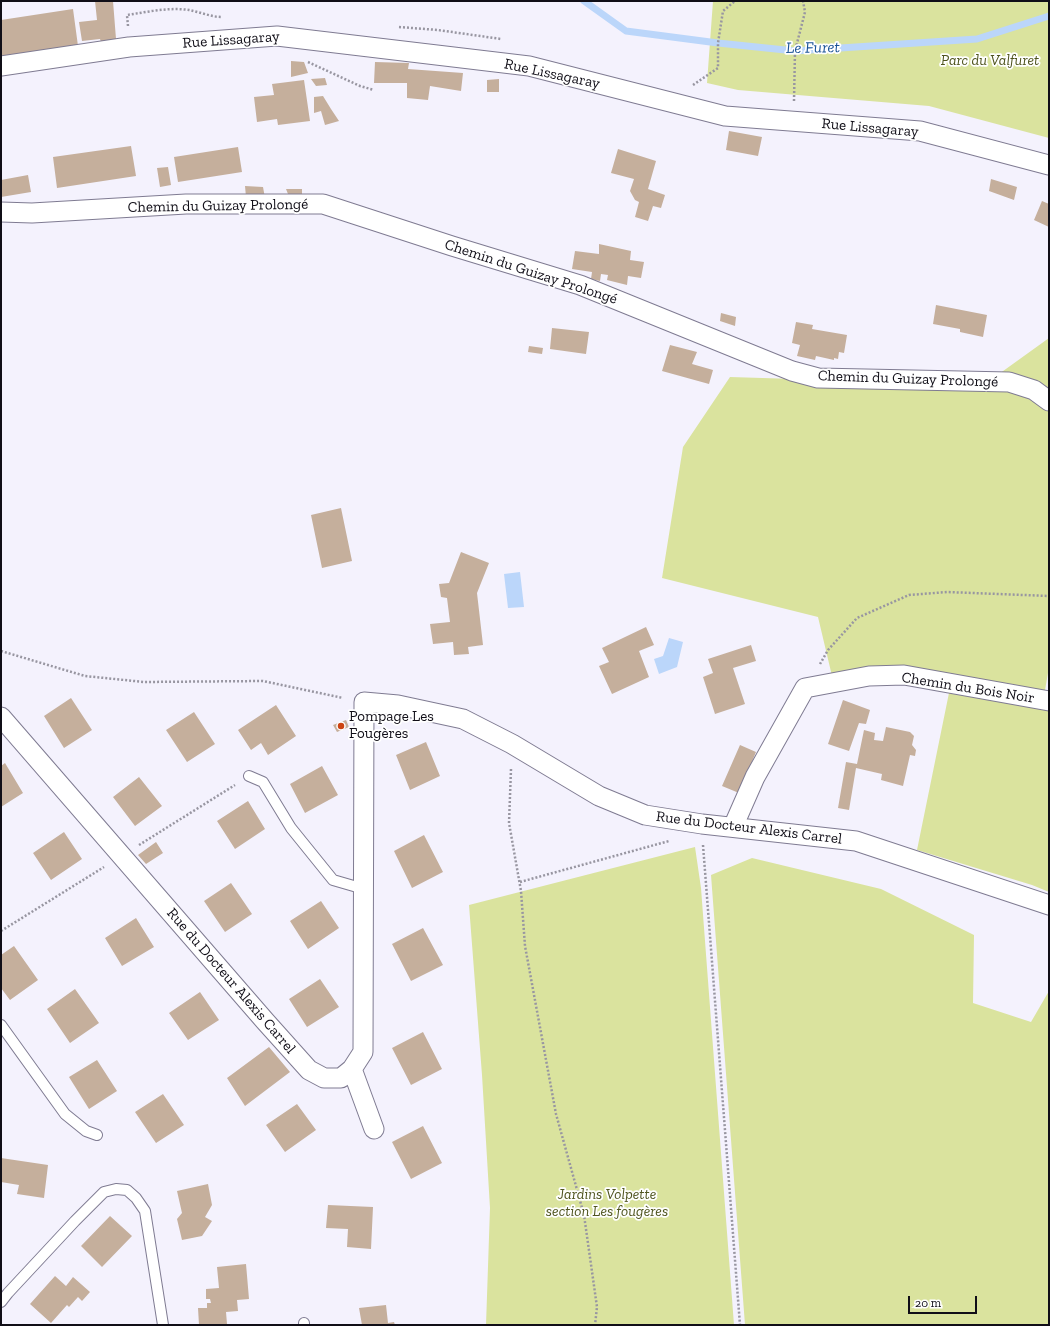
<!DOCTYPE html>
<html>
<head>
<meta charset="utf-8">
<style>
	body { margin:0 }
	#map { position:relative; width:1050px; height:1326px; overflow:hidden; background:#f4f2fd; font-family:"Zilla Slab",serif }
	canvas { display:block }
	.frame { position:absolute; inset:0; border:2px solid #100e17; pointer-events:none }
	.scale { position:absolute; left:908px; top:1296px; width:69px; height:18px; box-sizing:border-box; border:2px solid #100e17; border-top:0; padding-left:5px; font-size:12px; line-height:14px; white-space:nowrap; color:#100e17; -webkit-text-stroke:3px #fff; paint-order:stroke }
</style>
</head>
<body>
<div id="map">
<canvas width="1050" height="1326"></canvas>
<div class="frame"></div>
<div class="scale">20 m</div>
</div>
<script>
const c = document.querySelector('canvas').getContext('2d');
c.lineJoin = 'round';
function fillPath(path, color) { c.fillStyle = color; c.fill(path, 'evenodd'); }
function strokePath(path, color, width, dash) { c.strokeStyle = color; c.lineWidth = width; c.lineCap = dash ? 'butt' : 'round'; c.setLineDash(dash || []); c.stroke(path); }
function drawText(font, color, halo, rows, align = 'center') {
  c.font = font + ' "Zilla Slab",serif'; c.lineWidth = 3.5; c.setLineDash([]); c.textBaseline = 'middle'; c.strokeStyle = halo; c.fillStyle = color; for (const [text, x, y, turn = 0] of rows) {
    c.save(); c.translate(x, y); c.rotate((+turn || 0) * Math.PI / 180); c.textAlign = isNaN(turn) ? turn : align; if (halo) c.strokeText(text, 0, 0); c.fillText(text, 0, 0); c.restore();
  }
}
const green = new Path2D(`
	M 713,1 L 1049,1 L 1049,138 L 929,106 L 738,90 L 707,83 Z
	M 1049,338 L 1049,667 L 1044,696 L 832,676 L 818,617 L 662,578 L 683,447 L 730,377 L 795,379 L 992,379 Z
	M 950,688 L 1049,707 L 1049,892 L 1032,885 L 917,850 Z
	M 695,847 L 701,888 L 734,1325 L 486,1325 L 490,1208 L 482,1075 L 469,905 Z
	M 752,858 L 881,889 L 974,935 L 973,1003 L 1031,1022 L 1049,991 L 1049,1325 L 745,1325 L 711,875 Z`);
const water = new Path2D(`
	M 520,572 L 524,607 L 508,608 L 504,574 Z
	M 669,638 L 683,642 L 677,667 L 659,674 L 654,659 L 663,656 Z`);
const stream = new Path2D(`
	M 584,1 L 626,31 L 718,43 L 795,51 L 977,39 L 1049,16`);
const building = new Path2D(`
	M 95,1 L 113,1 L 116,39 L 101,42 L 100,39 L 82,41 L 79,22 L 97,20 Z
	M 73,9 L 78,46 L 1,59 L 1,20 Z
	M 291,61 L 304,62 L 308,73 L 291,77 Z
	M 375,62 L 409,63 L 408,69 L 463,73 L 461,91 L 430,86 L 428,100 L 407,98 L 407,83 L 374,83 Z
	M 325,78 L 327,85 L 316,86 L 311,79 Z
	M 499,79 L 499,92 L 487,92 L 487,80 Z
	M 304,80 L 310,121 L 278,125 L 277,119 L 257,122 L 254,97 L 274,95 L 272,84 Z
	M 323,96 L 331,109 L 339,121 L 325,125 L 321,111 L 314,113 L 314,97 Z
	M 729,131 L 762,137 L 758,156 L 726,150 Z
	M 131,146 L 136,176 L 57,188 L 53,157 Z
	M 238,147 L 242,172 L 178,182 L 174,157 Z
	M 618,149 L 656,161 L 648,189 L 665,195 L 661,208 L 653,206 L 648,221 L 635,217 L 639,202 L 635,200 L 630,191 L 634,179 L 611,173 Z
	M 168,167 L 171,185 L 160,187 L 157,168 Z
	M 28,175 L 31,192 L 1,197 L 1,180 Z
	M 991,179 L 1017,187 L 1014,200 L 989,191 Z
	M 245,186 L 263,187 L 265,198 L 246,197 Z
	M 286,189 L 302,189 L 302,198 L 290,199 Z
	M 1042,201 L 1049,204 L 1049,227 L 1034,220 Z
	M 599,244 L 631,251 L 630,260 L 644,262 L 641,278 L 628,276 L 627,285 L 607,280 L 608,275 L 601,274 L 600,281 L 591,279 L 592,272 L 572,269 L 575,251 L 599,254 Z
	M 936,305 L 987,315 L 983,337 L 960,332 L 960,329 L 933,324 Z
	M 721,313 L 736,317 L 735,326 L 720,321 Z
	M 796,322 L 813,325 L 812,329 L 847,335 L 844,353 L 839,352 L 838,359 L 834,358 L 834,360 L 816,356 L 815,360 L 797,356 L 800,345 L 792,343 Z
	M 552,328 L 589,332 L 586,354 L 550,349 Z
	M 670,345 L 697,352 L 692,364 L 713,370 L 709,384 L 662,371 Z
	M 529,346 L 543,348 L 542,354 L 528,352 Z
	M 341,508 L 352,561 L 322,568 L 311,515 Z
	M 461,552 L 489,563 L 477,593 L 483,645 L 468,647 L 469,654 L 454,655 L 453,642 L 433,644 L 430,624 L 450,622 L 447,598 L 441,597 L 439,584 L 449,583 Z
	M 646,627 L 654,645 L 639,651 L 649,677 L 612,694 L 599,666 L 609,662 L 602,648 Z
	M 751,645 L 756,661 L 733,668 L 745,704 L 715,714 L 703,677 L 713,673 L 708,659 Z
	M 71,698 L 92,730 L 64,748 L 44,716 Z
	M 843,700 L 870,710 L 866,724 L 859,723 L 849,751 L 828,744 Z
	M 276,705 L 296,736 L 268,755 L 261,743 L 251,750 L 238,730 Z
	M 194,712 L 215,744 L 187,762 L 166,730 Z
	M 346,720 L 349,727 L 337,732 L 333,725 Z
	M 886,727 L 910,732 L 914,736 L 912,745 L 916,750 L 915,756 L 910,755 L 903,786 L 881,780 L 882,774 L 856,768 L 849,810 L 838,808 L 846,762 L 857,764 L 864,730 L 875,733 L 874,740 L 883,741 Z
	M 426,742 L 440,776 L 410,790 L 396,755 Z
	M 740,745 L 756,752 L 739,793 L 722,786 Z
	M 5,763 L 23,793 L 1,807 L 1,766 Z
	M 322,766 L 338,795 L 305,813 L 290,784 Z
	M 139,777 L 162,806 L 135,826 L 113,797 Z
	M 248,801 L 265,829 L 235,849 L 217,821 Z
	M 64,832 L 82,859 L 51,880 L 33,853 Z
	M 424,835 L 443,872 L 412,888 L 394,851 Z
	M 156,842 L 163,853 L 146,864 L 138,855 Z
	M 231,883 L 252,914 L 225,932 L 204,901 Z
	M 321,901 L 339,928 L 308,949 L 290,921 Z
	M 136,918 L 154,947 L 122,966 L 105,938 Z
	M 423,928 L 443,965 L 411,981 L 392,944 Z
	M 14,946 L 38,980 L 10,1000 L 1,988 L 1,955 Z
	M 320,979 L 339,1007 L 307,1027 L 289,999 Z
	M 75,989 L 99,1023 L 70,1043 L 47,1009 Z
	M 200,992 L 219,1020 L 188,1040 L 169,1013 Z
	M 423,1032 L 442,1069 L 411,1085 L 392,1048 Z
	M 269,1047 L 290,1072 L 245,1106 L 227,1078 Z
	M 97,1060 L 117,1091 L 89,1109 L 69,1077 Z
	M 163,1094 L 184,1125 L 156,1143 L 135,1112 Z
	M 297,1104 L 316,1130 L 285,1152 L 266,1125 Z
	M 423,1126 L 442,1163 L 411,1179 L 392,1142 Z
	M 1,1158 L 48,1165 L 44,1198 L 17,1194 L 19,1185 L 1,1182 Z
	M 208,1184 L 212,1205 L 205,1217 L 212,1221 L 202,1236 L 182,1240 L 177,1219 L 182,1213 L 177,1191 Z
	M 328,1205 L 373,1207 L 371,1249 L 347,1247 L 348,1229 L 326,1228 Z
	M 110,1216 L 132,1236 L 102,1267 L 81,1246 Z
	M 246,1264 L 249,1299 L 237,1300 L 238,1311 L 226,1312 L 227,1324 L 199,1325 L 198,1308 L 207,1308 L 207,1303 L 211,1303 L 210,1299 L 206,1299 L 206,1289 L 219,1288 L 217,1267 Z
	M 55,1276 L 66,1286 L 73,1277 L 90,1292 L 82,1301 L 78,1297 L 69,1307 L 67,1305 L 51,1323 L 30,1304 Z
	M 386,1305 L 388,1323 L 394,1322 L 395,1325 L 362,1325 L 359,1308 Z`);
const path = new Path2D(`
	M 128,26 L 127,15 C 147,12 169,7 189,10 C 200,12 211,17 222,17
	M 399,27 L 438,30 L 501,39
	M 308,62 L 360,86 L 374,90
	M 693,85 L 718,68 L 718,43 L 723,11 L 735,1
	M 794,101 L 795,51 L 805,12 L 803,1
	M 1,651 L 85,676 L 144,682 L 263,681 L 343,698
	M 820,664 L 828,650 L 857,618 L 909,595 L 947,592 L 1049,596
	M 511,769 L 509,823 L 521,891 L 525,946 L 556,1114 L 584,1215 L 597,1307 L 595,1325
	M 139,845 L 235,785
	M 703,845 L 740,1325
	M 520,882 L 669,841
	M 1,931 L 104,867`);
const service = new Path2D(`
	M 249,776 L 263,782 L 291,828 L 333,880 L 364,889
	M 1,1025 L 65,1114 L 86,1131 L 97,1135
	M 1,1302 L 8,1293 L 75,1221 L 104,1192 L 116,1189 L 127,1190 L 136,1198 L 145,1211 L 163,1325
	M 304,1323 L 304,1325`);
const minor = new Path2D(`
	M 1,66 L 129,47 L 277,36 L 529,66 L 725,116 L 920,131 L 1049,165
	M 1,212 L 32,213 L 186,204 L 323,204 L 452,246 L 580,285 L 792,371 L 818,378 L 1009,382 L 1034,390 L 1049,401
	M 1,717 L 265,1021 L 309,1070 L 324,1078 L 341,1078 L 352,1069 L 363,1052 L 364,702 L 398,705 L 463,719 L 512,744 L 599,796 L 645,815 L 702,824 L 856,841 L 1049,905
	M 733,827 L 755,777 L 805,688 L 869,676 L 904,675 L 1049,701
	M 352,1069 L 374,1129`);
const markers = [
	[341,726,4,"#cc4412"]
];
const streetNames = [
	["Rue Lissagaray",231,40,-4],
	["Rue Lissagaray",552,74,12],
	["Rue Lissagaray",870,128,5],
	["Chemin du Guizay Prolongé",218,206,-1],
	["Chemin du Guizay Prolongé",531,272,18],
	["Chemin du Guizay Prolongé",908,379,2],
	["Chemin du Bois Noir",968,688,9],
	["Rue du Docteur Alexis Carrel",749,828,7],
	["Rue du Docteur Alexis Carrel",231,981,49]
];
const parkNames = [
	["Parc du Valfuret",990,61],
	["Jardins Volpette",607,1195],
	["section Les fougères",607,1212]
];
const poiNames = [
	["Pompage Les",349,717],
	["Fougères",349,734]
];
const waterNames = [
	["Le Furet",813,48,-1]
];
fillPath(green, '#dae39e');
fillPath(water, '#bbd6fa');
strokePath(stream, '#bbd6fa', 7);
fillPath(building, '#c5af9c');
strokePath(service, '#7f7b92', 12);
strokePath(minor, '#7f7b92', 21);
strokePath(path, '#9896a1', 2.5, [2, 2]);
strokePath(service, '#fff', 10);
strokePath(minor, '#fff', 19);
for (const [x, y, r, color] of markers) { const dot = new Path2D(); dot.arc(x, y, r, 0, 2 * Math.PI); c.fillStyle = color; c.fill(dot); strokePath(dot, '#fff', 1.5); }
drawText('15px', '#100e17', '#fff', streetNames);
drawText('italic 15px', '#4f541e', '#fff', parkNames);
drawText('15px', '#100e17', '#fff', poiNames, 'left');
drawText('italic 16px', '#185196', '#fff', waterNames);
</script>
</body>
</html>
